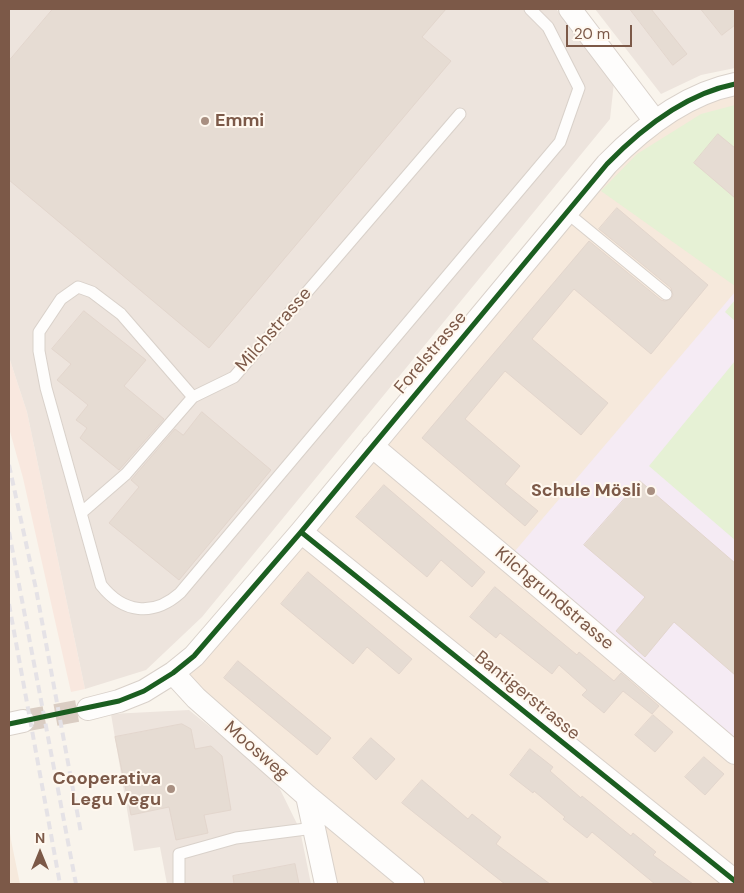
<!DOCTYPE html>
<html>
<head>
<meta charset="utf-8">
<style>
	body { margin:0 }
	#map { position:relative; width:744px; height:893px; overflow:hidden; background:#f9f4ec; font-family:"DM Sans",sans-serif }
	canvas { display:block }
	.frame { position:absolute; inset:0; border:10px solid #7c5948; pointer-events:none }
	.north { position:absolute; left:15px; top:828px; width:50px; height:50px; -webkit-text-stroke:4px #fff8ef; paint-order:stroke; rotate:0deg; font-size:14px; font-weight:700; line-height:20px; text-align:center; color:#7c5948 }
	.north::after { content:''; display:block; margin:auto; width:18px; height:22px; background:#7c5948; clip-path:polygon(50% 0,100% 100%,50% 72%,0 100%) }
	.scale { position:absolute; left:566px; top:25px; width:66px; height:22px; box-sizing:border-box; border:2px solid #7c5948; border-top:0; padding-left:6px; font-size:15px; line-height:18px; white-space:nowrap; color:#7c5948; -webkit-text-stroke:4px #fff8ef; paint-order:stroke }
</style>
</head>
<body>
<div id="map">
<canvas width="744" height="893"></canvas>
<div class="frame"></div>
<div class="north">N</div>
<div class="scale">20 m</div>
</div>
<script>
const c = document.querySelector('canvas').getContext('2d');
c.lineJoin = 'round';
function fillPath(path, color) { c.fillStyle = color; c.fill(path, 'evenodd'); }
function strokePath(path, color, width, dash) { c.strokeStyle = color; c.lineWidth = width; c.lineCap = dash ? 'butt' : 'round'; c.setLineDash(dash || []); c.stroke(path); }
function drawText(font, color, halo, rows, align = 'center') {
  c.font = font + ' "DM Sans",sans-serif'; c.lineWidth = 4; c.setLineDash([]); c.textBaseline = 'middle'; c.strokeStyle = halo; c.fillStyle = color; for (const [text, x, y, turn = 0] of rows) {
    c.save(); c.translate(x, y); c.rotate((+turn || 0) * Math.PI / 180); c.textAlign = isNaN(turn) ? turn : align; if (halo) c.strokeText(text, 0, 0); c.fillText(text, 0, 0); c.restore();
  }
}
const residential = new Path2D(`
	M 735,84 L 735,884 L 326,884 L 307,796 L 173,673 L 622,148 Z
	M 9,826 L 11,840 L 20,884 L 9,884 Z`);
const commercial = new Path2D(`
	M 9,357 L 27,412 L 85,689 L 71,692 L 23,478 L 9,428 Z`);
const industrial = new Path2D(`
	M 9,9 L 556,9 L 614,82 L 610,119 L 202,617 L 146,670 L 85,689 L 27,412 L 9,357 Z
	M 595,9 L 735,9 L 735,68 L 701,75 L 661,94 Z
	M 189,710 L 275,779 L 300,830 L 311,884 L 167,884 L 160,847 L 134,851 L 111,714 Z`);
const education = new Path2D(`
	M 735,292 L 735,738 L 515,551 Z`);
const green = new Path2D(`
	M 735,105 L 735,286 L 601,191 L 637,154 L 701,114 Z
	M 735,300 L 735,321 L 725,312 Z
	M 735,361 L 735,540 L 649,466 Z`);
const building = new Path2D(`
	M 53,9 L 446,9 L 422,37 L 451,61 L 209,348 L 9,180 L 9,61 Z
	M 630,9 L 651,9 L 687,54 L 673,65 Z
	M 701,9 L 735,9 L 735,25 L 722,35 Z
	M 718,134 L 735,148 L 735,198 L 694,163 Z
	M 617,208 L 708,285 L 651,354 L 574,289 L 532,339 L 608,403 L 581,435 L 505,371 L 465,419 L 520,466 L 505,484 L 538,511 L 525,526 L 422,438 L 589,241 L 661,300 L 665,301 L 671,299 L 673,295 L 671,288 L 599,229 Z
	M 84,311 L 146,360 L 124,386 L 164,419 L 119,470 L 80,438 L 87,428 L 76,420 L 88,405 L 57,380 L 71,364 L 52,349 Z
	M 202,412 L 271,470 L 179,580 L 109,523 L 139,487 L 131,480 L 175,429 L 183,435 Z
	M 640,481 L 735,563 L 735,675 L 674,622 L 645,657 L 616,631 L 645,597 L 584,545 Z
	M 384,485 L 485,572 L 472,587 L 441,560 L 427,577 L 356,517 Z
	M 308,572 L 412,659 L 399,674 L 367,647 L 353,664 L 281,604 Z
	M 495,587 L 577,655 L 579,652 L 614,681 L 621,673 L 659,706 L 652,714 L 623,691 L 604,713 L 582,695 L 587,690 L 559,665 L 552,674 L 500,633 L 496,638 L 470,617 Z
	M 238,661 L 331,738 L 317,755 L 224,678 Z
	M 653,715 L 673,732 L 655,752 L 635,735 Z
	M 182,724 L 191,729 L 195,749 L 211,746 L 222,756 L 231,810 L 204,815 L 208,833 L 176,840 L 169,807 L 131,815 L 115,737 Z
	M 371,738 L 395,759 L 376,780 L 353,758 Z
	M 530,749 L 553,767 L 550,771 L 581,798 L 582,796 L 631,836 L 633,833 L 656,852 L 653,855 L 693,884 L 655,884 L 592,832 L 587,838 L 563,819 L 565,817 L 534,791 L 533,793 L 510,775 Z
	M 704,757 L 724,774 L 705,795 L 685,777 Z
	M 422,780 L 468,819 L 472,814 L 501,837 L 496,844 L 550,884 L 505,884 L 422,819 L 402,803 Z
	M 295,864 L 299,884 L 234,884 L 233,876 Z`);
const streetTunnel = new Path2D(`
	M 23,721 L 88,709`);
const lane = new Path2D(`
	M 460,114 L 234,377 L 193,397 L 126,474 L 81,513 L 101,585 C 123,613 153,617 180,593 L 560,142 L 579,88 L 548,27 L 530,9
	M 566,212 L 666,294
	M 81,513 L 46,388 L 39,351 L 39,332 L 61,299 L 78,287 L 92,292 L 121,314 L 193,397
	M 179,884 L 179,854 L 236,838 L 314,828`);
const street = new Path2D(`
	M 570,9 L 655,121
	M 372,446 L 528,577 L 735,753
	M 301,532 L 735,881
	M 173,673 L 196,698 L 307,796 L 413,884
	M 88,709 L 119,701 L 144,691 L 173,673 L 194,656 L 301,532 L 607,164 C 642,128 685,94 735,84
	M 9,724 L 23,721
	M 307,796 L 326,884`);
const rail = new Path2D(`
	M 9,465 L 36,589 L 81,833
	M 9,532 L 76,884
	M 9,604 L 60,884`);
const cycleway = new Path2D(`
	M 301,532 L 735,881
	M 9,724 L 119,701 L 144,691 L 173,673 L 194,656 L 301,532 L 607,164 C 642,128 685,94 735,84`);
const markers = [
	[205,121,5,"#a88f81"],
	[651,491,5,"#a88f81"],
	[171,789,5,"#a88f81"]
];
const poiNames = [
	["Emmi",215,121,"left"],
	["Schule Mösli",641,491],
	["Cooperativa",161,779],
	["Legu Vegu",161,800]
];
const streetNames = [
	["Milchstrasse",274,330,-49],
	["Forelstrasse",431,353,-50],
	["Kilchgrundstrasse",554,599,40],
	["Bantigerstrasse",527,696,39],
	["Moosweg",256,751,41]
];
fillPath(residential, '#f6e9dc');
fillPath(commercial, '#f9e8df');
fillPath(industrial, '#ede4dd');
fillPath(education, '#f5ebf4');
fillPath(green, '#e6f1d5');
fillPath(building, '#e6dcd3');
strokePath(building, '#e3d6cd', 1);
strokePath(streetTunnel, '#dacdc3', 22, [22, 11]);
strokePath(lane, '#d9d1ca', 13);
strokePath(street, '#d9d1ca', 24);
strokePath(lane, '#fefdfc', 11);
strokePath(street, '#fefdfc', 22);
strokePath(rail, '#e5e2e6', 4, [8, 5]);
strokePath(cycleway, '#1b5e20', 5);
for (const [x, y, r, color] of markers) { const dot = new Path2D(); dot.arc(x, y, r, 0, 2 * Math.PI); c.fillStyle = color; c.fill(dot); strokePath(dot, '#fff8ef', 2); }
drawText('bold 18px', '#7c5948', '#fff8ef', poiNames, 'right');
drawText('18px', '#7c5948', '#fff8ef', streetNames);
</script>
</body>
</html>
